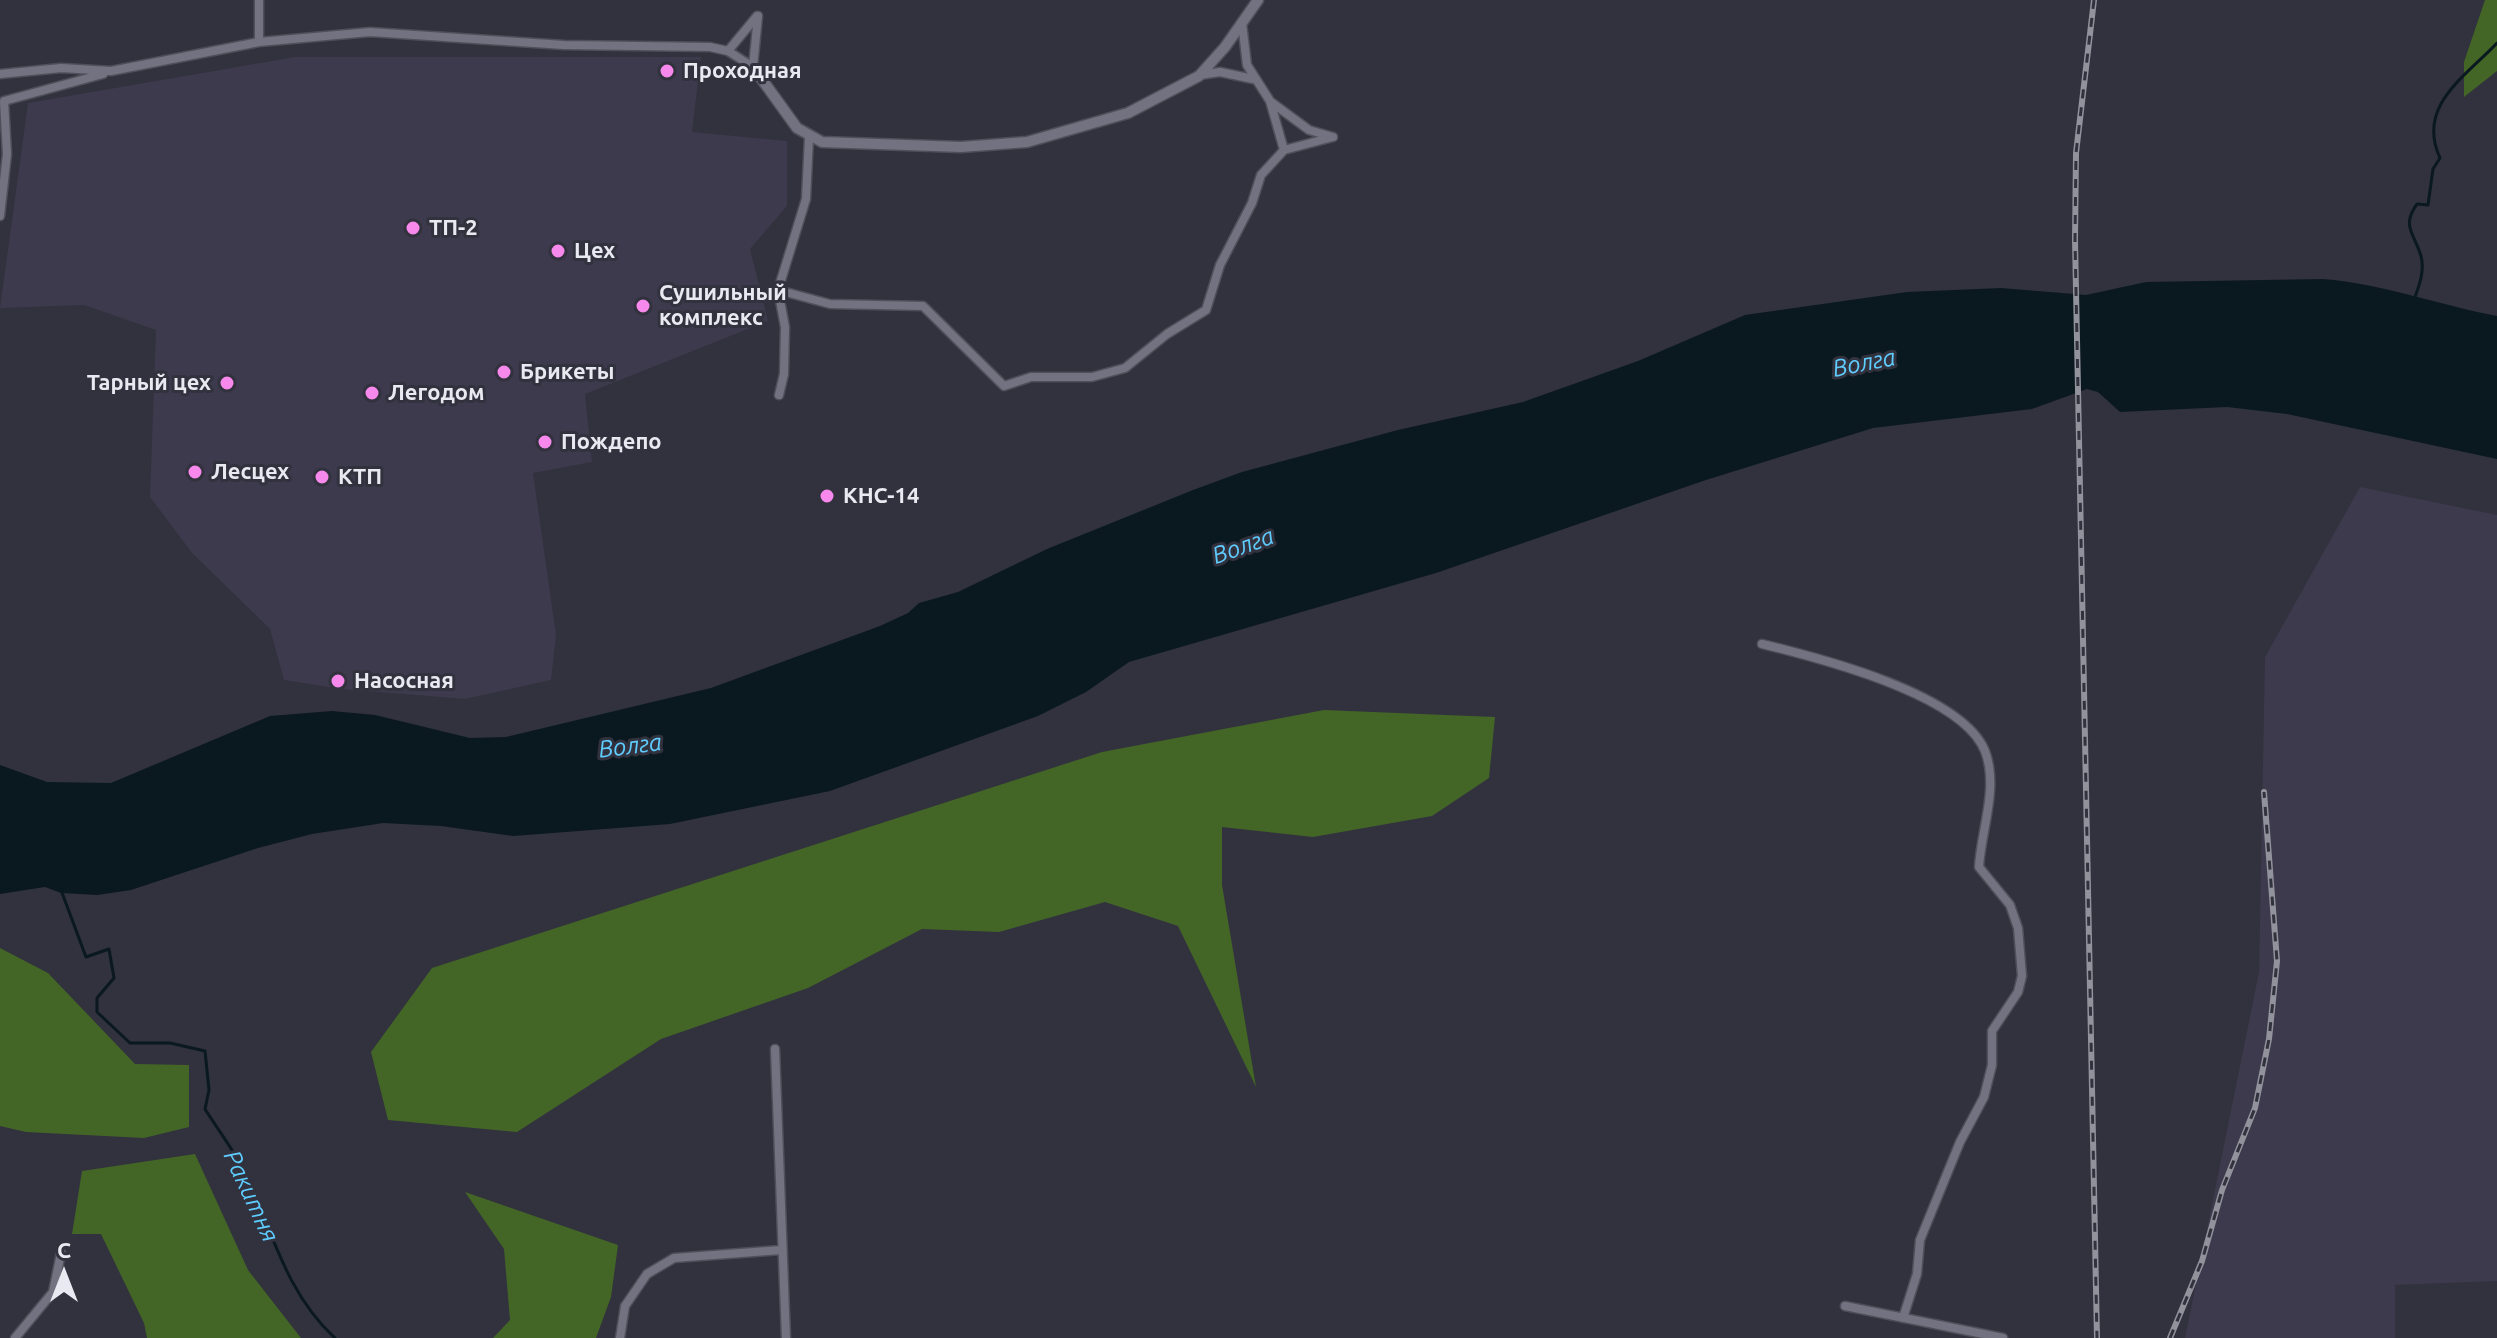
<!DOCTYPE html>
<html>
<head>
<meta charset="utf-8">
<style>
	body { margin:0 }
	#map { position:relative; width:2497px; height:1338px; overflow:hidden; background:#32313e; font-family:Ubuntu,sans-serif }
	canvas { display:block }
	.north { position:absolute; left:24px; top:1234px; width:80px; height:80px; -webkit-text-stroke:6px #32313e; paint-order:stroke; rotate:0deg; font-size:22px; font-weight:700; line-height:32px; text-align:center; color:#e9e9f1 }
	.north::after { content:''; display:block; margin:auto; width:28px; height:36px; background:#e9e9f1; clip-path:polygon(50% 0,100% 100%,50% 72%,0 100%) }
</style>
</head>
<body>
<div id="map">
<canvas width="2497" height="1338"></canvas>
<div class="north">С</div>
</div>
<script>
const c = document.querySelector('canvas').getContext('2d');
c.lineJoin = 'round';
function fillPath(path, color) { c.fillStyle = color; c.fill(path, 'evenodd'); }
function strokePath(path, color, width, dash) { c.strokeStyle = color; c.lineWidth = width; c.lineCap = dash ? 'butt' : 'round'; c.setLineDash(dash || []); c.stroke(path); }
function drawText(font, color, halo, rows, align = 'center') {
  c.font = font + ' Ubuntu,sans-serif'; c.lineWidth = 6; c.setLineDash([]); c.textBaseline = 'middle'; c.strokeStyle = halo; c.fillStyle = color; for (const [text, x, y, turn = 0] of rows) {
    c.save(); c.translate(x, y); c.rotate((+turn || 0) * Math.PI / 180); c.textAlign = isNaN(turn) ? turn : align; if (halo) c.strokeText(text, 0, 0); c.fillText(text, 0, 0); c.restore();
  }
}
const built = new Path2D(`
	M 295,57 L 701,57 L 692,132 L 787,141 L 787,206 L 750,249 L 768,321 L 585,394 L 592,462 L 533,473 L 556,635 L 551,680 L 465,699 L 342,689 L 284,680 L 270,629 L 192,553 L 150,497 L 156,330 L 84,305 L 0,308 L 28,103 Z
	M 2360,487 L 2497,515 L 2497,1281 L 2395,1285 L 2395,1338 L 2185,1338 L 2259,972 L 2265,657 Z`);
const green = new Path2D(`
	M 2485,0 L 2497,0 L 2497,71 L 2464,97 L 2464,62 Z
	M 1324,710 L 1495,717 L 1489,778 L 1432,816 L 1313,837 L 1222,827 L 1222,885 L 1256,1087 L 1178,926 L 1105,902 L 999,932 L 922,929 L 808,988 L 661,1039 L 517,1132 L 388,1120 L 371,1052 L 432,968 L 1102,752 Z
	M 0,948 L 48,973 L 135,1064 L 189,1065 L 189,1127 L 144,1138 L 26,1132 L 0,1126 Z
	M 195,1154 L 248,1270 L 301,1338 L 147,1338 L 144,1323 L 101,1234 L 72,1234 L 82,1171 Z
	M 465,1192 L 618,1245 L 611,1297 L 596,1338 L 493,1338 L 510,1320 L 504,1249 Z`);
const water = new Path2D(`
	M 2323,279 C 2383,284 2439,305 2497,316 L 2497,459 L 2287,414 L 2227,407 L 2120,412 L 2098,392 L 2087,389 L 2032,409 L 1873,428 L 1706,480 L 1436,573 L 1129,662 L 1086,692 L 1038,716 L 830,791 L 670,824 L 513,836 L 441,826 L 383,823 L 312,834 L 258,848 L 131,890 L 97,895 L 61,893 L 45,887 L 0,894 L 0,765 L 47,782 L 111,783 L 270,716 L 332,711 L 375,715 L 470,738 L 506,737 L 711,688 L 880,626 L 908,613 L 919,603 L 958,592 L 1047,549 L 1193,490 L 1242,472 L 1398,430 L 1523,402 L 1638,361 L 1745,315 L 1907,292 L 2001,288 L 2086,295 L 2146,282 Z`);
const stream = new Path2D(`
	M 2414,300 C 2419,286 2425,271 2421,256 C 2414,233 2401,226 2417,204 L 2428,205 L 2433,169 L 2440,158 C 2416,106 2465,77 2497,43
	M 61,890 L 86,957 L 109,949 L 114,978 L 97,998 L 97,1012 L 130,1043 L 170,1043 L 205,1051 L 209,1090 L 205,1109 C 220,1133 239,1157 250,1183 C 274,1239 289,1296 335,1338`);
const minor = new Path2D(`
	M 259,0 L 259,42
	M 1242,23 L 1247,65 L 1270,101 L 1284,150
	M 728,51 L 757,16
	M 0,74 L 61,68 L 111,71 L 259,42 L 370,32 L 564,45 L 710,47 L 728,51 L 753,67 L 758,16
	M 1200,75 L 1220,72 L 1253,79
	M 1271,102 L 1309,130 L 1333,137
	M 1284,150 L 1333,137
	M 0,216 L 7,154 L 4,101 L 103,74
	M 778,290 L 830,304 L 923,306 L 1004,386 L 1031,377 L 1092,377 L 1125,368 L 1167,334 L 1206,310 L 1220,265 L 1252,203 L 1261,175 L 1284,150
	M 779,395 L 784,374 L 785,327 L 778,290 L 806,199 L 809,137
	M 1762,644 C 1820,658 1962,694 1985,751 C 1999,788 1981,830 1979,867 L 2010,905 L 2018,928 L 2022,976 L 2018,992 L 1992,1031 L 1992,1065 L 1984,1097 L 1960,1142 L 1920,1240 L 1917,1274 L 1903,1318
	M 775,1049 L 786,1338
	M 1845,1306 L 2003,1338
	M 15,1338 L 53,1292 L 61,1253
	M 620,1338 L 625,1306 L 647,1274 L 674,1258 L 781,1250`);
const tertiary = new Path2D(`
	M 753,67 L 797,128 L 822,142 L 961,147 L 1027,142 L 1128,113 L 1199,76 L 1225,47 L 1258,0`);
const rail = new Path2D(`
	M 2094,0 L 2076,153 L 2075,240 L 2097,1338
	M 2170,1338 L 2202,1261 L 2222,1190 L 2255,1108 L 2269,1039 L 2277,961 L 2264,792`);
const markers = [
	[667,71,8,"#f788ec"],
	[413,228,8,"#f788ec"],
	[558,251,8,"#f788ec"],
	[643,306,8,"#f788ec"],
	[504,372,8,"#f788ec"],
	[227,383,8,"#f788ec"],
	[372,393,8,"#f788ec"],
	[545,442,8,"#f788ec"],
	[195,472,8,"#f788ec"],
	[322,477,8,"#f788ec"],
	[827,496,8,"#f788ec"],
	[338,681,8,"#f788ec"]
];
const poiNames = [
	["Проходная",683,71],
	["ТП-2",429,228],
	["Цех",574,251],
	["Сушильный",659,293],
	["комплекс",659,318],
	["Брикеты",520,372],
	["Тарный цех",211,383,"right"],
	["Легодом",388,393],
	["Пождепо",561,442],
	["Лесцех",211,472],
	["КТП",338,477],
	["КНС-14",843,496],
	["Насосная",354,681]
];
const waterNames = [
	["Волга",1864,363,-11],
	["Волга",1243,546,-20],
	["Волга",630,746,-7],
	["Ракитня",251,1196,65]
];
fillPath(built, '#3c3a4c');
fillPath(green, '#436626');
fillPath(water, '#0a1920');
strokePath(stream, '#0a1920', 3);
strokePath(minor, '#504f59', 11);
strokePath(tertiary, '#504f59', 13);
strokePath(minor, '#737281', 8);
strokePath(tertiary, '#737281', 10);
strokePath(rail, '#92929c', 6);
strokePath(rail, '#32313e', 3, [9]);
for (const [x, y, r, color] of markers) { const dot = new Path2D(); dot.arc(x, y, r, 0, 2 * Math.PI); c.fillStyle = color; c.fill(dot); strokePath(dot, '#32313e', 3); }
drawText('bold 22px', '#e9e9f1', '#32313e', poiNames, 'left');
drawText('italic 24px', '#5eccfd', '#32313e', waterNames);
</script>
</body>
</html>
